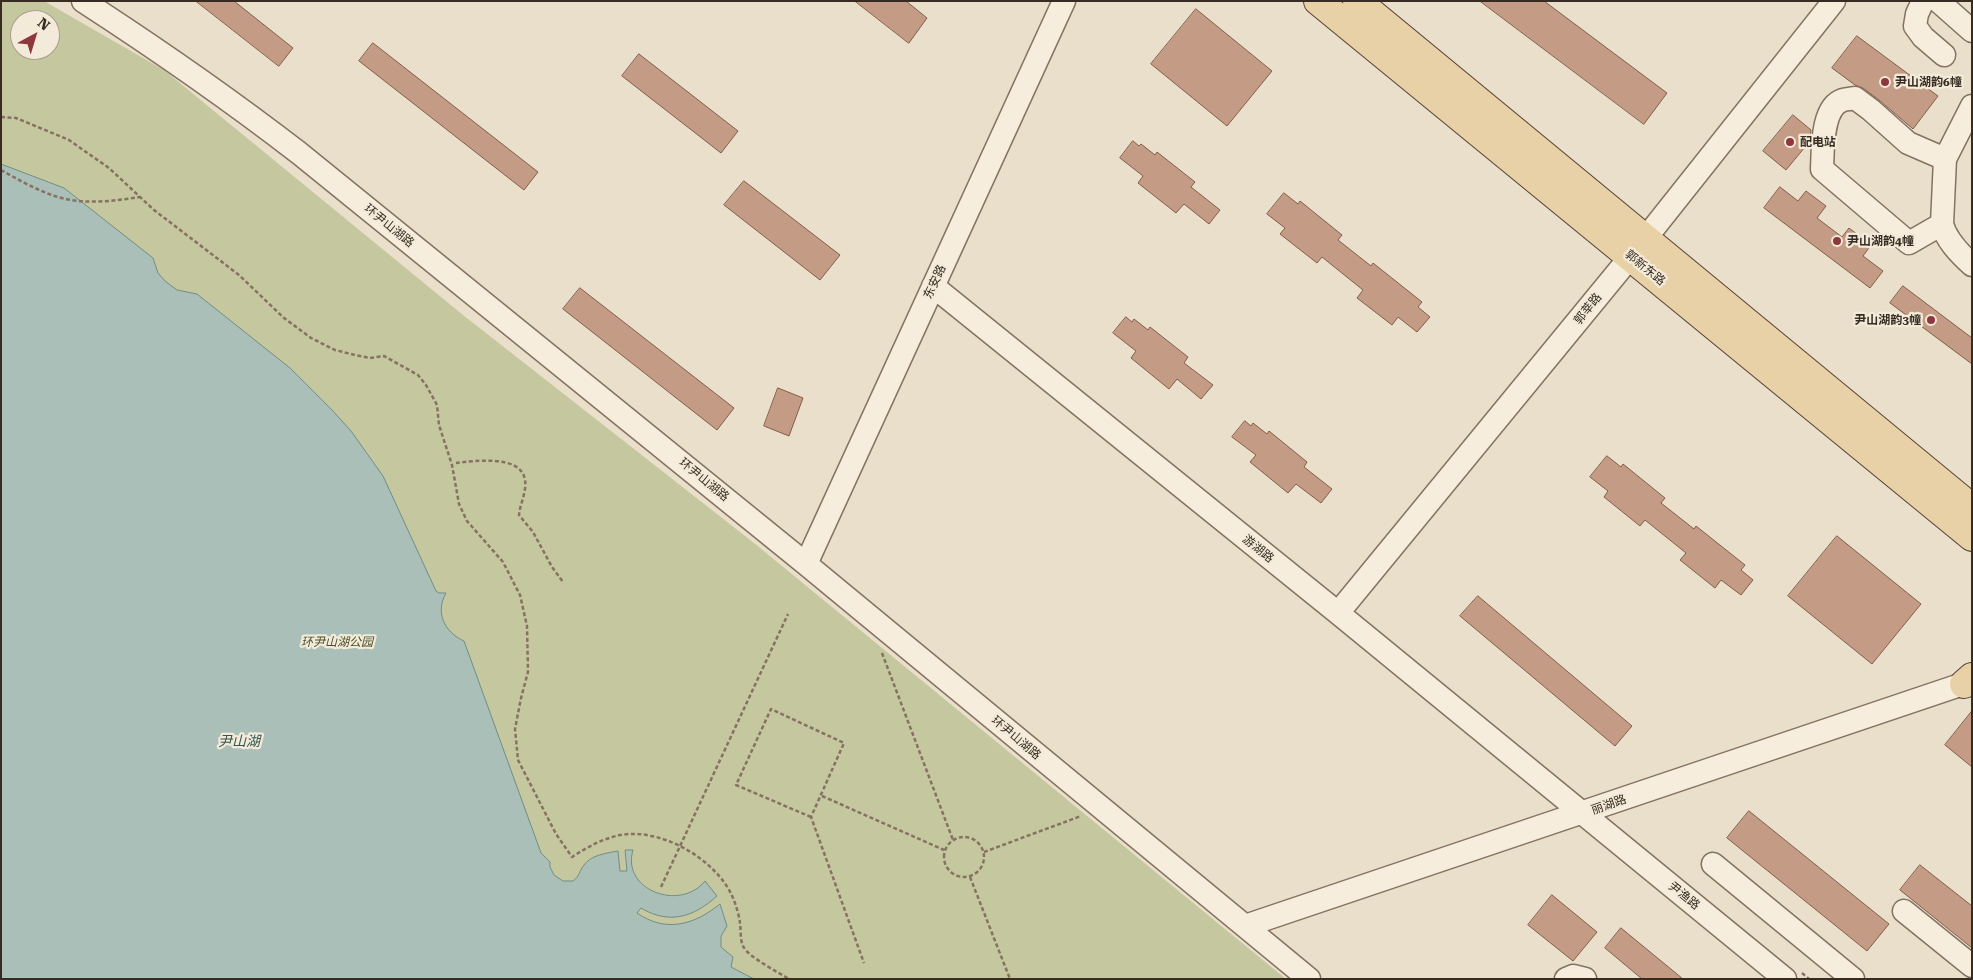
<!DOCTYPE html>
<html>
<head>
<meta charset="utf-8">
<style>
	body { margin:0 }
	#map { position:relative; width:1973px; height:980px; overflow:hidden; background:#eadfcb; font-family:"Roboto Serif",serif }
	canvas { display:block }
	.frame { position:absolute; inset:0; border:2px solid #382c22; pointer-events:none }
	.north { position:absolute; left:10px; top:10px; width:50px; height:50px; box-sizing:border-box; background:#f3ead9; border:1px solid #a89e90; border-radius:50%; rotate:39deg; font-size:14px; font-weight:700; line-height:20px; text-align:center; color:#382c22 }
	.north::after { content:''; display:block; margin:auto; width:18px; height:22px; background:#8e373c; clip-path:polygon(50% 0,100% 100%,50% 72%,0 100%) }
</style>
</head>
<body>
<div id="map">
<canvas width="1973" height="980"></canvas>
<div class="frame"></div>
<div class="north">N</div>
</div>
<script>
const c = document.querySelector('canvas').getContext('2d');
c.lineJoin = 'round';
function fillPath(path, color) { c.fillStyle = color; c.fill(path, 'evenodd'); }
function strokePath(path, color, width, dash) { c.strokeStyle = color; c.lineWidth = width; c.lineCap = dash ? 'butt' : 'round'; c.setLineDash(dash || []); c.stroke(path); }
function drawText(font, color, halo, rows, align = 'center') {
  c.font = font + ' "Roboto Serif","Noto Sans SC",serif'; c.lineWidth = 4.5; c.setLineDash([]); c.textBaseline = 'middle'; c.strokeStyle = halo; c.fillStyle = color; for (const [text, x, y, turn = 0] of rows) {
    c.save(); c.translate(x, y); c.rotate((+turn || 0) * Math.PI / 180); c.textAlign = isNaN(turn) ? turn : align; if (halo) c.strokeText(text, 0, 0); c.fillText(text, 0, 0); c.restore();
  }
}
const green = new Path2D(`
	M 1,1 L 44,1 L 164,70 L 463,315 L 754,543 L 1286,979 L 1,979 ZM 20,20 L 50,20 L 50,50 L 20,50 Z`);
const water = new Path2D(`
	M 1,164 L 64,188 L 153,258 L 158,273 L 165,281 L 177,290 L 197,294 L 290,368 L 332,410 L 351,431 L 383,476 L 436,591 L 439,593 L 446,593 C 435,612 444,632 464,641 L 541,853 L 550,862 L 550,867 L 554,875 L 563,881 L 573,881 C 580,876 579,871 584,865 C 591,855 607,853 618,851 L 620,871 L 627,871 L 625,850 L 633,850 C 621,890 680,912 705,881 L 717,896 C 694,917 669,925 641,908 L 637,913 C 666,933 694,925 720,904 L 727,926 L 721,936 L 721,947 L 733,957 L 731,967 L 754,979 L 1,979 Z`);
const building = new Path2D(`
	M 196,1 L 234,1 L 293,48 L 279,66 Z
	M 855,1 L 906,1 L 927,18 L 909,43 Z
	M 1480,1 L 1544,1 L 1667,93 L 1644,124 Z
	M 1196,9 L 1272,71 L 1227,126 L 1151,64 Z
	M 1857,36 L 1938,96 L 1913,129 L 1879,100 L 1863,88 L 1855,85 L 1832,68 Z
	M 373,43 L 538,172 L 524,190 L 359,61 Z
	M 639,54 L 738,131 L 721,153 L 622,76 Z
	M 1793,115 L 1811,130 L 1810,141 L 1786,170 L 1763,151 Z
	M 1133,141 L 1139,146 L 1141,144 L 1155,155 L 1157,152 L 1195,182 L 1191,187 L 1220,210 L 1209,224 L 1184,204 L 1176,213 L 1138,183 L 1143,176 L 1120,158 Z
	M 744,181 L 840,255 L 820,280 L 724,205 Z
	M 1780,187 L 1798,201 L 1806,191 L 1826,206 L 1817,218 L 1842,237 L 1849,228 L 1871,245 L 1863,256 L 1883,271 L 1870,288 L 1764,208 Z
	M 1284,193 L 1298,204 L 1300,201 L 1342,235 L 1338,240 L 1371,266 L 1373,263 L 1422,302 L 1418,307 L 1430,317 L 1417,332 L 1398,317 L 1392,325 L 1357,298 L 1363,290 L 1322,257 L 1317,263 L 1280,234 L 1285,228 L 1267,214 Z
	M 1903,286 L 1972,338 L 1972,364 L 1890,303 Z
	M 580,288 L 734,408 L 717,430 L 563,309 Z
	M 1126,317 L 1132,322 L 1134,319 L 1148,330 L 1150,327 L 1188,357 L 1184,363 L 1213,385 L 1201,399 L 1177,379 L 1169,389 L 1131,358 L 1136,351 L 1113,333 Z
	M 778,388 L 803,398 L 789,436 L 764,426 Z
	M 1245,421 L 1251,426 L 1253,423 L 1267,434 L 1269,431 L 1307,462 L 1304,467 L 1332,489 L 1321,503 L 1296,484 L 1288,493 L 1250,462 L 1256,455 L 1232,437 Z
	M 1607,456 L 1621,467 L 1623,464 L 1665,498 L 1661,503 L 1694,529 L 1696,526 L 1745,565 L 1741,570 L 1753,580 L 1741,595 L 1721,580 L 1715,588 L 1680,560 L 1686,553 L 1645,520 L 1640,526 L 1604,497 L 1608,491 L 1590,477 Z
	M 1837,536 L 1921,604 L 1872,664 L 1788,596 Z
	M 1478,596 L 1632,726 L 1615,746 L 1460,616 Z
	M 1972,711 L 1972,767 L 1945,745 Z
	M 1749,811 L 1889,924 L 1867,951 L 1727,838 Z
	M 1920,865 L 1972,906 L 1972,948 L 1900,890 Z
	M 1552,895 L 1597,932 L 1573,961 L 1528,925 Z
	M 1621,928 L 1683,979 L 1642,979 L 1605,948 Z`);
const path = new Path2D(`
	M 1,117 L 16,118 L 69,140 L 109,168 L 154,210 L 239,275 L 284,318 L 311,338 L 335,350 L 355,355 L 370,358 L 384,356 L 418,375 L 426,385 L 437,405 L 439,425 L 452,465 L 459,504 L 467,521 L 503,562 L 520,595 L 527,626 L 528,672 L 521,698 L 515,729 L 518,760 L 556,834 L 572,857 C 586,848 600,840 616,836 C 658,825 717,859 733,898 C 736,905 739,915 740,923 C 741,930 740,940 743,946 C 748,957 778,972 789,979
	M 1,170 C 19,180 38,191 58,197 C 84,205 114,201 140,197
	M 456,463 C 474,461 521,454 525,480 C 527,491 520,504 519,515 L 533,532 L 552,567 L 563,582
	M 882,653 L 953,840
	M 822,796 L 944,850
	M 811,817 L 736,785 L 771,709 L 844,743 L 811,817 L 864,963
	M944 857a20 20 0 1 1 40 0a20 20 0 1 1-40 0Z
	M 984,852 L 1081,816
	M 970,877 L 1010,979
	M 661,887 L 788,614
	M 1802,973 L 1809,979`);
const minor = new Path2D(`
	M 83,1 C 157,49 229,99 299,153 L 806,564 L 1309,979
	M 1923,1 L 1917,14 L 1915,26 L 1923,37 L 1944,55
	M 1938,1 L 1972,31
	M 1972,106 L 1945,159 L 1942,224 C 1946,240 1960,254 1972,265
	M 1942,224 L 1909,243 L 1822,169 C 1823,151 1821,107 1843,100 C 1846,99 1851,99 1855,98 L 1871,110 L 1908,143 L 1945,159
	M 933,286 L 1338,613 L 1785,979
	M 806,564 L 1064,1
	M 1338,613 L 1645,239 L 1834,1
	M 1713,864 L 1853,979
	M 1904,911 L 1972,966
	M 1245,926 L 1972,681
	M 1566,979 L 1573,976 L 1585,979`);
const major = new Path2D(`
	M 1318,1 L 1972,537
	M 1357,1 L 1972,508
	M 1964,684 L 1972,677`);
const markers = [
	[1885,82,5,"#8e373c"],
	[1790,142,5,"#8e373c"],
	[1837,241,5,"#8e373c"],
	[1931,320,5,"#8e373c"]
];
const poiNames = [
	["尹山湖韵6幢",1895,82],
	["配电站",1800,142],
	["尹山湖韵4幢",1847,241],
	["尹山湖韵3幢",1921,320,"right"]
];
const streetNames = [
	["环尹山湖路",389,226,39],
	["郭新东路",1645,268,39],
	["东安路",935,282,-65],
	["郭莘路",1588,309,-51],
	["环尹山湖路",704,480,39],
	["游湖路",1258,549,39],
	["环尹山湖路",1016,738,40],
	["丽湖路",1609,805,-19],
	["尹渔路",1684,896,39]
];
const parkNames = [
	["环尹山湖公园",337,642]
];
const waterNames = [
	["尹山湖",239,742]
];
fillPath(green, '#c5c89f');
fillPath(water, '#aabfb8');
strokePath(water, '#728d85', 1);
fillPath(building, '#c49c85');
strokePath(building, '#825d49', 1);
strokePath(minor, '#857261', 25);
strokePath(major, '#544134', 30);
strokePath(path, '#857261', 2.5, [4, 2.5]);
strokePath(minor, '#f6eddd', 22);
strokePath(major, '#e9d1a7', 28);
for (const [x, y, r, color] of markers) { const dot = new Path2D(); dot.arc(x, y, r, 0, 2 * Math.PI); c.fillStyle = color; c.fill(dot); strokePath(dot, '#f3ead9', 2); }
drawText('bold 12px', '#382c22', '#f3ead9', poiNames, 'left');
drawText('12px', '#382c22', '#f3ead9', streetNames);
drawText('italic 12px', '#4a522b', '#f3ead9', parkNames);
drawText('italic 14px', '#335652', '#f3ead9', waterNames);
</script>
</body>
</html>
